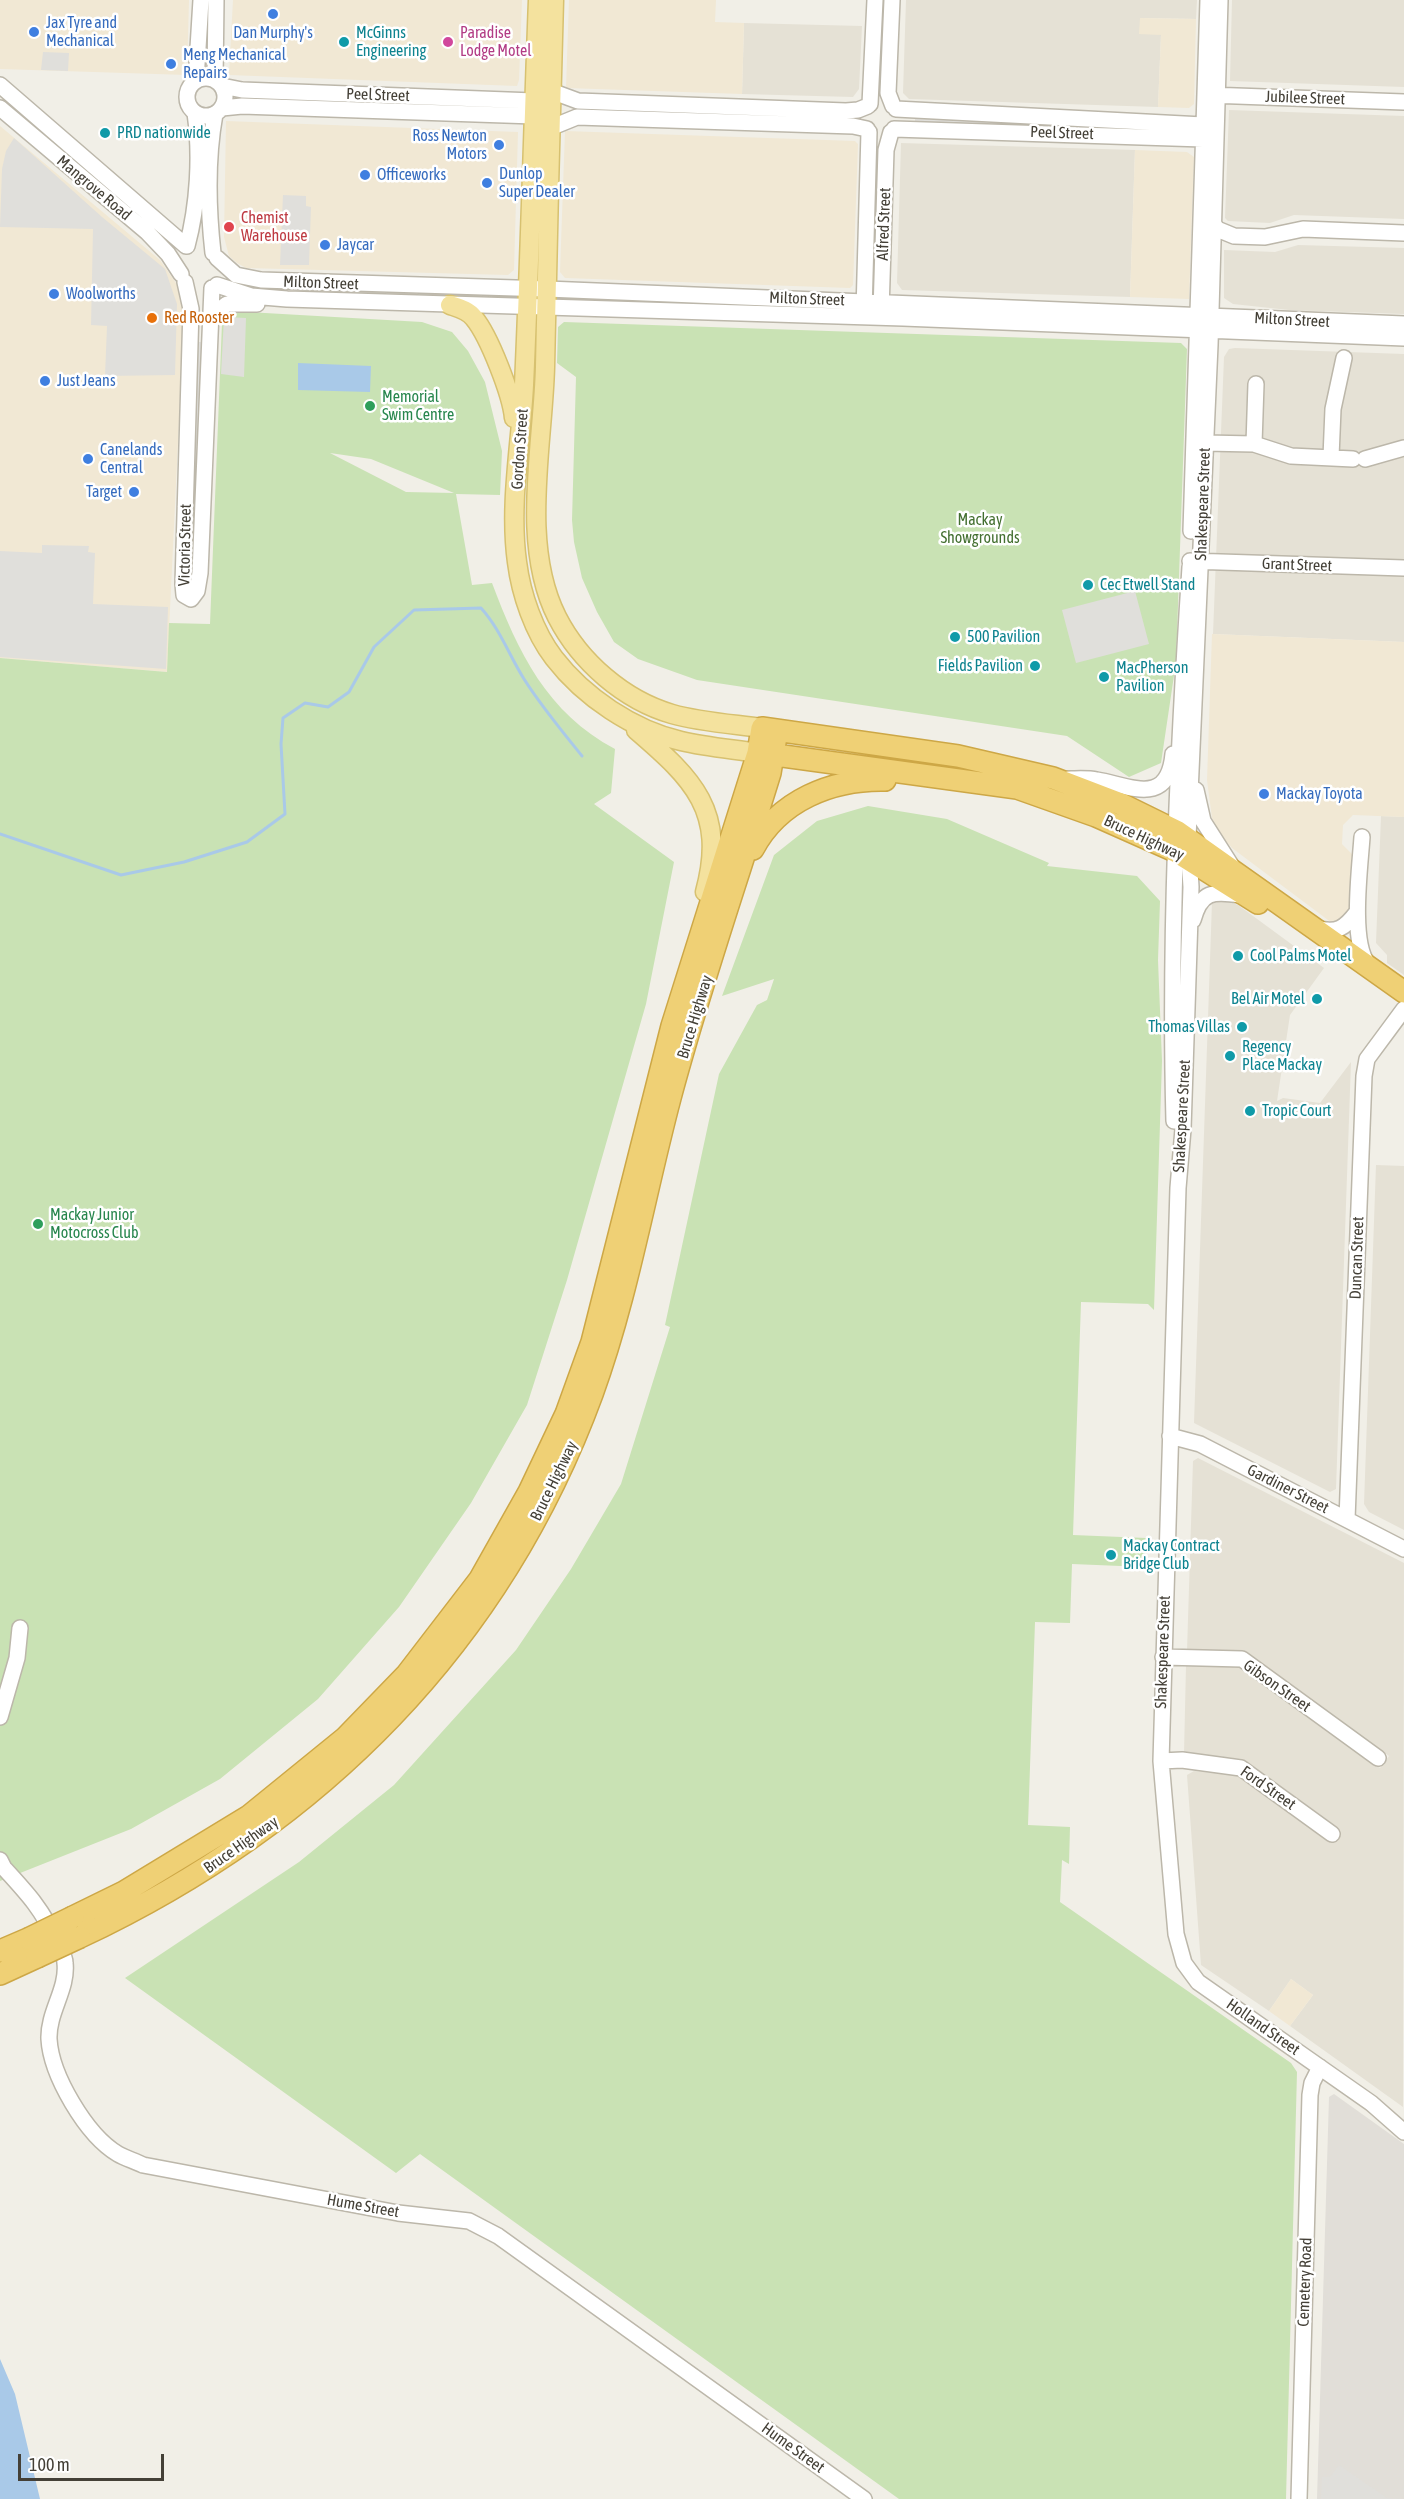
<!DOCTYPE html>
<html>
<head>
<meta charset="utf-8">
<style>
	body { margin:0 }
	#map { position:relative; width:1404px; height:2499px; overflow:hidden; background:#f1efe7; font-family:"Asap Condensed",sans-serif }
	canvas { display:block }
	.scale { position:absolute; left:18px; top:2454px; width:146px; height:27px; box-sizing:border-box; border:3px solid #444037; border-top:0; padding-left:8px; font-size:18px; line-height:21px; white-space:nowrap; color:#444037; -webkit-text-stroke:4px #fff; paint-order:stroke }
</style>
</head>
<body>
<div id="map">
<canvas width="1404" height="2499"></canvas>
<div class="scale">100 m</div>
</div>
<script>
const c = document.querySelector('canvas').getContext('2d');
c.lineJoin = 'round';
function fillPath(path, color) { c.fillStyle = color; c.fill(path, 'evenodd'); }
function strokePath(path, color, width, dash) { c.strokeStyle = color; c.lineWidth = width; c.lineCap = dash ? 'butt' : 'round'; c.setLineDash(dash || []); c.stroke(path); }
function drawText(font, color, halo, rows, align = 'center') {
  c.font = font + ' "Asap Condensed",sans-serif'; c.lineWidth = 5; c.setLineDash([]); c.textBaseline = 'middle'; c.strokeStyle = halo; c.fillStyle = color; for (const [text, x, y, turn = 0] of rows) {
    c.save(); c.translate(x, y); c.rotate((+turn || 0) * Math.PI / 180); c.textAlign = isNaN(turn) ? turn : align; if (halo) c.strokeText(text, 0, 0); c.fillText(text, 0, 0); c.restore();
  }
}
const residential = new Path2D(`
	M 906,0 L 1197,0 L 1196,19 L 1140,18 L 1161,35 L 1158,107 L 909,99 L 903,93 Z
	M 1232,0 L 1404,0 L 1404,87 L 1230,81 Z
	M 744,23 L 862,26 L 859,89 L 853,97 L 742,94 Z
	M 1229,110 L 1404,116 L 1404,219 L 1294,215 L 1270,223 L 1228,221 L 1225,218 Z
	M 901,143 L 1135,150 L 1130,297 L 902,290 L 897,283 Z
	M 1298,245 L 1404,248 L 1404,314 L 1289,310 L 1233,304 L 1224,298 L 1224,250 L 1275,252 Z
	M 1235,348 L 1404,354 L 1404,642 L 1213,634 L 1224,357 L 1229,349 Z
	M 1381,816 L 1404,817 L 1404,975 L 1387,963 L 1387,955 L 1376,943 Z
	M 1223,899 L 1238,905 L 1324,968 L 1290,1015 L 1277,1101 L 1283,1098 L 1320,1103 L 1351,1062 L 1336,1489 L 1330,1492 L 1194,1423 L 1212,902 Z
	M 1376,1165 L 1404,1166 L 1404,1530 L 1369,1512 L 1364,1504 Z
	M 1198,1458 L 1404,1563 L 1403,2107 L 1290,2026 L 1313,1995 L 1291,1979 L 1269,2011 L 1201,1965 L 1187,1775 L 1194,1771 L 1236,1775 L 1244,1781 L 1244,1778 L 1329,1838 L 1337,1827 L 1243,1759 L 1184,1753 L 1186,1666 L 1241,1667 L 1380,1768 L 1389,1756 L 1246,1653 L 1187,1651 L 1193,1461 Z`);
const commercial = new Path2D(`
	M 0,0 L 189,0 L 187,75 L 0,69 Z
	M 233,0 L 522,0 L 519,80 L 517,86 L 229,75 Z
	M 569,0 L 716,0 L 715,22 L 744,23 L 742,94 L 566,88 Z
	M 1140,18 L 1196,19 L 1194,104 L 1189,108 L 1158,107 L 1161,35 L 1139,34 Z
	M 226,121 L 518,132 L 514,270 L 508,275 L 246,268 L 237,263 L 229,256 L 224,237 Z
	M 0,126 L 160,260 L 185,296 L 167,672 L 0,658 Z
	M 565,131 L 855,141 L 858,144 L 853,285 L 850,288 L 565,278 L 560,272 Z
	M 1135,150 L 1187,152 L 1194,157 L 1189,299 L 1130,297 Z
	M 1212,634 L 1404,642 L 1404,817 L 1353,815 L 1343,825 L 1342,844 L 1352,854 L 1349,929 L 1344,932 L 1232,848 L 1220,834 L 1212,818 L 1207,780 Z
	M 1291,1979 L 1313,1995 L 1290,2026 L 1269,2011 Z`);
const industrial = new Path2D(`
	M 1334,2094 L 1404,2144 L 1404,2499 L 1317,2499 L 1329,2097 Z`);
const green = new Path2D(`
	M 230,311 L 422,322 L 452,332 L 468,351 L 485,382 L 502,451 L 500,495 L 456,494 L 472,585 L 492,583 C 518,652 547,713 615,749 L 611,793 L 594,804 L 674,862 L 646,1004 L 567,1280 L 527,1405 L 471,1503 L 399,1607 L 318,1699 L 220,1779 L 131,1829 L 0,1881 L 0,658 L 167,672 L 169,623 L 210,624 L 222,323 L 222,317 ZM 330,453 L 371,459 L 454,493 L 406,492 Z
	M 564,322 L 1181,343 L 1187,349 L 1176,662 L 1161,763 L 1129,777 L 1067,736 L 697,680 L 638,659 L 614,642 L 597,612 L 582,578 L 574,542 L 572,520 L 576,377 L 557,363 L 558,327 Z
	M 868,806 L 947,819 L 1049,863 L 1047,866 L 1137,876 L 1160,901 L 1158,960 L 1162,1061 L 1154,1310 L 1148,1304 L 1081,1302 L 1073,1535 L 1146,1538 L 1145,1567 L 1072,1564 L 1070,1623 L 1035,1622 L 1028,1825 L 1070,1827 L 1069,1864 L 1062,1860 L 1060,1902 L 1291,2063 L 1297,2072 L 1286,2499 L 899,2499 L 420,2154 L 396,2173 L 125,1978 L 299,1862 L 394,1785 L 516,1650 L 571,1569 L 621,1484 L 670,1327 L 665,1325 L 719,1074 L 757,1005 L 767,1000 L 774,979 L 722,996 L 774,855 L 817,821 Z`);
const parking = new Path2D(`
	M 43,52 L 69,53 L 68,71 L 41,70 Z
	M 915,117 L 1175,125 L 1175,133 L 915,125 Z
	M 14,138 L 102,217 L 165,269 L 177,304 L 175,375 L 105,376 L 107,326 L 91,325 L 93,229 L 0,227 L 2,169 L 6,151 Z
	M 283,195 L 306,196 L 306,206 L 311,207 L 309,265 L 280,265 Z
	M 224,317 L 246,318 L 244,377 L 221,374 Z
	M 195,342 L 203,342 L 196,572 L 188,572 Z
	M 42,545 L 89,546 L 88,552 L 95,553 L 93,604 L 168,607 L 166,669 L 0,657 L 0,551 L 42,553 Z
	M 1135,591 L 1149,644 L 1076,663 L 1062,610 Z
	M 1339,2465 L 1387,2498 L 1404,2499 L 1321,2499 L 1322,2477 L 1330,2477 Z`);
const water = new Path2D(`
	M 298,363 L 371,366 L 370,392 L 298,390 Z
	M 0,2359 L 15,2394 L 40,2499 L 0,2499 Z`);
const stream = new Path2D(`
	M 0,834 L 121,875 L 184,862 L 247,842 L 285,814 L 281,744 L 283,718 L 305,703 L 328,707 L 349,692 L 374,647 L 414,610 L 481,608 C 500,629 509,655 524,679 C 541,706 562,731 582,756`);
const minor = new Path2D(`
	M 892,0 L 888,93 L 893,106
	M 1220,0 L 1210,345 L 1188,838 L 1191,887 L 1183,1129 L 1178,1188 L 1161,1761 L 1176,1934 L 1184,1963 L 1198,1982 L 1371,2103 L 1404,2132
	M187 97a19 19 0 1 1 38 0a19 19 0 1 1-38 0Z
	M 196,80 L 201,0
	M 215,80 L 216,0
	M 0,85 L 186,246
	M 222,86 L 242,90 L 534,101
	M 551,91 L 578,101 L 846,111 L 858,110 L 868,106
	M 1209,95 L 1404,102
	M 870,104 L 875,0
	M 0,108 L 147,232 L 168,254 L 181,274
	M 222,108 L 242,106 L 534,116
	M 896,109 L 1203,125
	M 550,128 L 577,117 L 853,126 L 867,129
	M 894,129 L 1203,139 L 1210,134
	M 1212,221 L 1217,229 L 1234,236 L 1265,237 L 1303,229 L 1404,233
	M 187,246 C 198,205 201,155 195,113
	M 213,253 C 208,208 207,158 215,114
	M 217,258 L 236,275 L 261,280 L 547,289 L 1404,324
	M 185,282 L 191,309 L 183,584 L 184,595 L 191,599 L 197,591 L 200,573 L 212,288
	M 217,285 L 251,296 L 287,299 L 903,318 L 1404,338
	M 864,311 L 869,132
	M 881,311 L 886,150 L 891,132
	M 210,317 L 227,304 L 257,304
	M 1205,443 L 1254,444 L 1291,456 L 1353,459
	M 1254,444 L 1256,384
	M 1331,457 L 1333,409 L 1344,358
	M 1365,459 L 1404,448
	M 1191,531 L 1208,0
	M 1190,561 L 1404,568
	M 1068,779 C 1077,779 1087,778 1097,780 C 1131,786 1168,807 1173,754
	M 1196,790 L 1203,821 L 1231,865
	M 1362,837 C 1360,867 1350,942 1368,964
	M 1193,920 C 1201,891 1213,891 1240,895
	M 1316,928 C 1337,934 1345,928 1357,912
	M 1174,1121 C 1169,937 1178,751 1190,567
	M 1170,1436 L 1200,1444 L 1404,1549
	M 1347,1519 L 1364,1076 L 1367,1059 L 1404,1009
	M 1163,1657 L 1242,1659 L 1378,1758
	M 0,1717 L 17,1658 L 20,1628
	M 1161,1761 L 1182,1760 L 1241,1768 L 1332,1834
	M 0,1860 L 4,1868 C 27,1893 43,1910 57,1942 C 60,1948 65,1956 65,1963 C 68,1989 48,2012 49,2039 C 51,2075 86,2135 118,2154 C 125,2158 135,2161 143,2165 L 398,2213 L 469,2221 L 498,2236 L 864,2499
	M 1299,2499 L 1310,2095 L 1312,2083 L 1320,2067`);
const major = new Path2D(`
	M 538,0 C 533,128 530,257 524,385 C 521,443 509,504 517,562 C 521,594 534,632 554,658 C 584,697 633,730 681,741 C 706,747 732,749 758,753
	M 554,0 C 550,122 548,245 545,367 C 543,446 520,544 557,617 C 580,662 624,700 672,714 C 700,722 733,724 762,728
	M 450,305 C 459,308 468,310 474,318 C 489,336 512,395 514,418
	M 636,730 C 693,779 727,811 705,892`);
const highway = new Path2D(`
	M 761,753 L 1017,788 L 1096,816 L 1177,852 L 1258,903
	M 753,849 C 779,800 832,779 885,780
	M 73,1917 L 124,1892 L 249,1816 L 345,1738 L 407,1674 L 480,1579 L 529,1492 L 566,1414 L 592,1342 L 672,1026 L 758,753 L 762,728 L 958,756 L 1053,778 L 1121,804 L 1178,832 L 1404,992
	M 80,1937 C 320,1824 500,1644 592,1394 C 627,1298 644,1196 670,1098 C 699,989 737,881 770,773 L 777,730
	M 0,1951 L 28,1939
	M 0,1974 L 37,1957`);
const highwayBridge = new Path2D(`
	M 28,1939 L 73,1917
	M 37,1957 L 80,1937`);
const markers = [
	[273,14,6,"#3f7fe0"],
	[34,32,6,"#3f7fe0"],
	[344,42,6,"#0f9aa8"],
	[448,42,6,"#d1479c"],
	[171,64,6,"#3f7fe0"],
	[105,133,6,"#0f9aa8"],
	[499,145,6,"#3f7fe0"],
	[365,175,6,"#3f7fe0"],
	[487,183,6,"#3f7fe0"],
	[229,227,6,"#e0444e"],
	[325,245,6,"#3f7fe0"],
	[54,294,6,"#3f7fe0"],
	[152,318,6,"#e8710a"],
	[45,381,6,"#3f7fe0"],
	[370,406,6,"#2e9e5b"],
	[88,459,6,"#3f7fe0"],
	[134,492,6,"#3f7fe0"],
	[1088,585,6,"#0f9aa8"],
	[955,637,6,"#0f9aa8"],
	[1035,666,6,"#0f9aa8"],
	[1104,677,6,"#0f9aa8"],
	[1264,794,6,"#3f7fe0"],
	[1238,956,6,"#0f9aa8"],
	[1317,999,6,"#0f9aa8"],
	[1242,1027,6,"#0f9aa8"],
	[1230,1056,6,"#0f9aa8"],
	[1250,1111,6,"#0f9aa8"],
	[38,1224,6,"#2e9e5b"],
	[1111,1555,6,"#0f9aa8"]
];
const shopNames = [
	["Jax Tyre and",46,23],
	["Mechanical",46,41],
	["Dan Murphy's",273,33,"center"],
	["Meng Mechanical",183,55],
	["Repairs",183,73],
	["Ross Newton",487,136,"right"],
	["Motors",487,154,"right"],
	["Dunlop",499,174],
	["Super Dealer",499,192],
	["Officeworks",377,175],
	["Jaycar",337,245],
	["Woolworths",66,294],
	["Just Jeans",57,381],
	["Canelands",100,450],
	["Central",100,468],
	["Target",122,492,"right"],
	["Mackay Toyota",1276,794]
];
const cultureNames = [
	["McGinns",356,33],
	["Engineering",356,51],
	["PRD nationwide",117,133],
	["Cec Etwell Stand",1100,585],
	["500 Pavilion",967,637],
	["Fields Pavilion",1023,666,"right"],
	["MacPherson",1116,668],
	["Pavilion",1116,686],
	["Cool Palms Motel",1250,956],
	["Bel Air Motel",1305,999,"right"],
	["Thomas Villas",1230,1027,"right"],
	["Regency",1242,1047],
	["Place Mackay",1242,1065],
	["Tropic Court",1262,1111],
	["Mackay Contract",1123,1546],
	["Bridge Club",1123,1564]
];
const hotelNames = [
	["Paradise",460,33],
	["Lodge Motel",460,51]
];
const streetNames = [
	["Peel Street",378,95,2],
	["Jubilee Street",1305,98,2],
	["Peel Street",1062,133,2],
	["Mangrove Road",94,188,40],
	["Alfred Street",884,224,-88],
	["Milton Street",321,283,2],
	["Milton Street",807,299,2],
	["Milton Street",1292,320,3],
	["Gordon Street",520,449,-86],
	["Shakespeare Street",1203,504,-88],
	["Victoria Street",185,545,-89],
	["Grant Street",1297,565,2],
	["Bruce Highway",1144,838,25],
	["Bruce Highway",695,1017,-73],
	["Shakespeare Street",1182,1116,-87],
	["Duncan Street",1357,1258,-88],
	["Bruce Highway",554,1481,-64],
	["Gardiner Street",1288,1489,27],
	["Shakespeare Street",1163,1652,-88],
	["Gibson Street",1277,1686,35],
	["Ford Street",1268,1788,35],
	["Bruce Highway",241,1845,-35],
	["Holland Street",1263,2027,35],
	["Hume Street",363,2206,10],
	["Cemetery Road",1305,2282,-88],
	["Hume Street",793,2448,36]
];
const healthNames = [
	["Chemist",241,218],
	["Warehouse",241,236]
];
const foodNames = [
	["Red Rooster",164,318]
];
const leisureNames = [
	["Memorial",382,397],
	["Swim Centre",382,415],
	["Mackay Junior",50,1215],
	["Motocross Club",50,1233]
];
const parkNames = [
	["Mackay",980,520],
	["Showgrounds",980,538]
];
fillPath(residential, '#e5e1d5');
fillPath(commercial, '#f1e8d4');
fillPath(industrial, '#e1ded8');
fillPath(green, '#c9e2b4');
fillPath(parking, '#e0dfdb');
fillPath(water, '#a9c9e8');
strokePath(stream, '#a9c9e8', 3);
strokePath(minor, '#bcb7aa', 18);
strokePath(major, '#d7c170', 21);
strokePath(highway, '#cda746', 24);
strokePath(minor, '#fff', 15);
strokePath(major, '#f4e29e', 18);
strokePath(highway, '#efd075', 21);
strokePath(highwayBridge, '#cda746', 24, []);
strokePath(highwayBridge, '#efd075', 21);
for (const [x, y, r, color] of markers) { const dot = new Path2D(); dot.arc(x, y, r, 0, 2 * Math.PI); c.fillStyle = color; c.fill(dot); strokePath(dot, '#fff', 2); }
drawText('16px', '#366cbe', '#fff', shopNames, 'left');
drawText('16px', '#0d838f', '#fff', cultureNames, 'left');
drawText('16px', '#b23c85', '#fff', hotelNames, 'left');
drawText('16px', '#444037', '#fff', streetNames);
drawText('16px', '#be3a42', '#fff', healthNames, 'left');
drawText('16px', '#c56008', '#fff', foodNames, 'left');
drawText('16px', '#27864d', '#fff', leisureNames, 'left');
drawText('16px', '#436f30', '#fff', parkNames);
</script>
</body>
</html>
